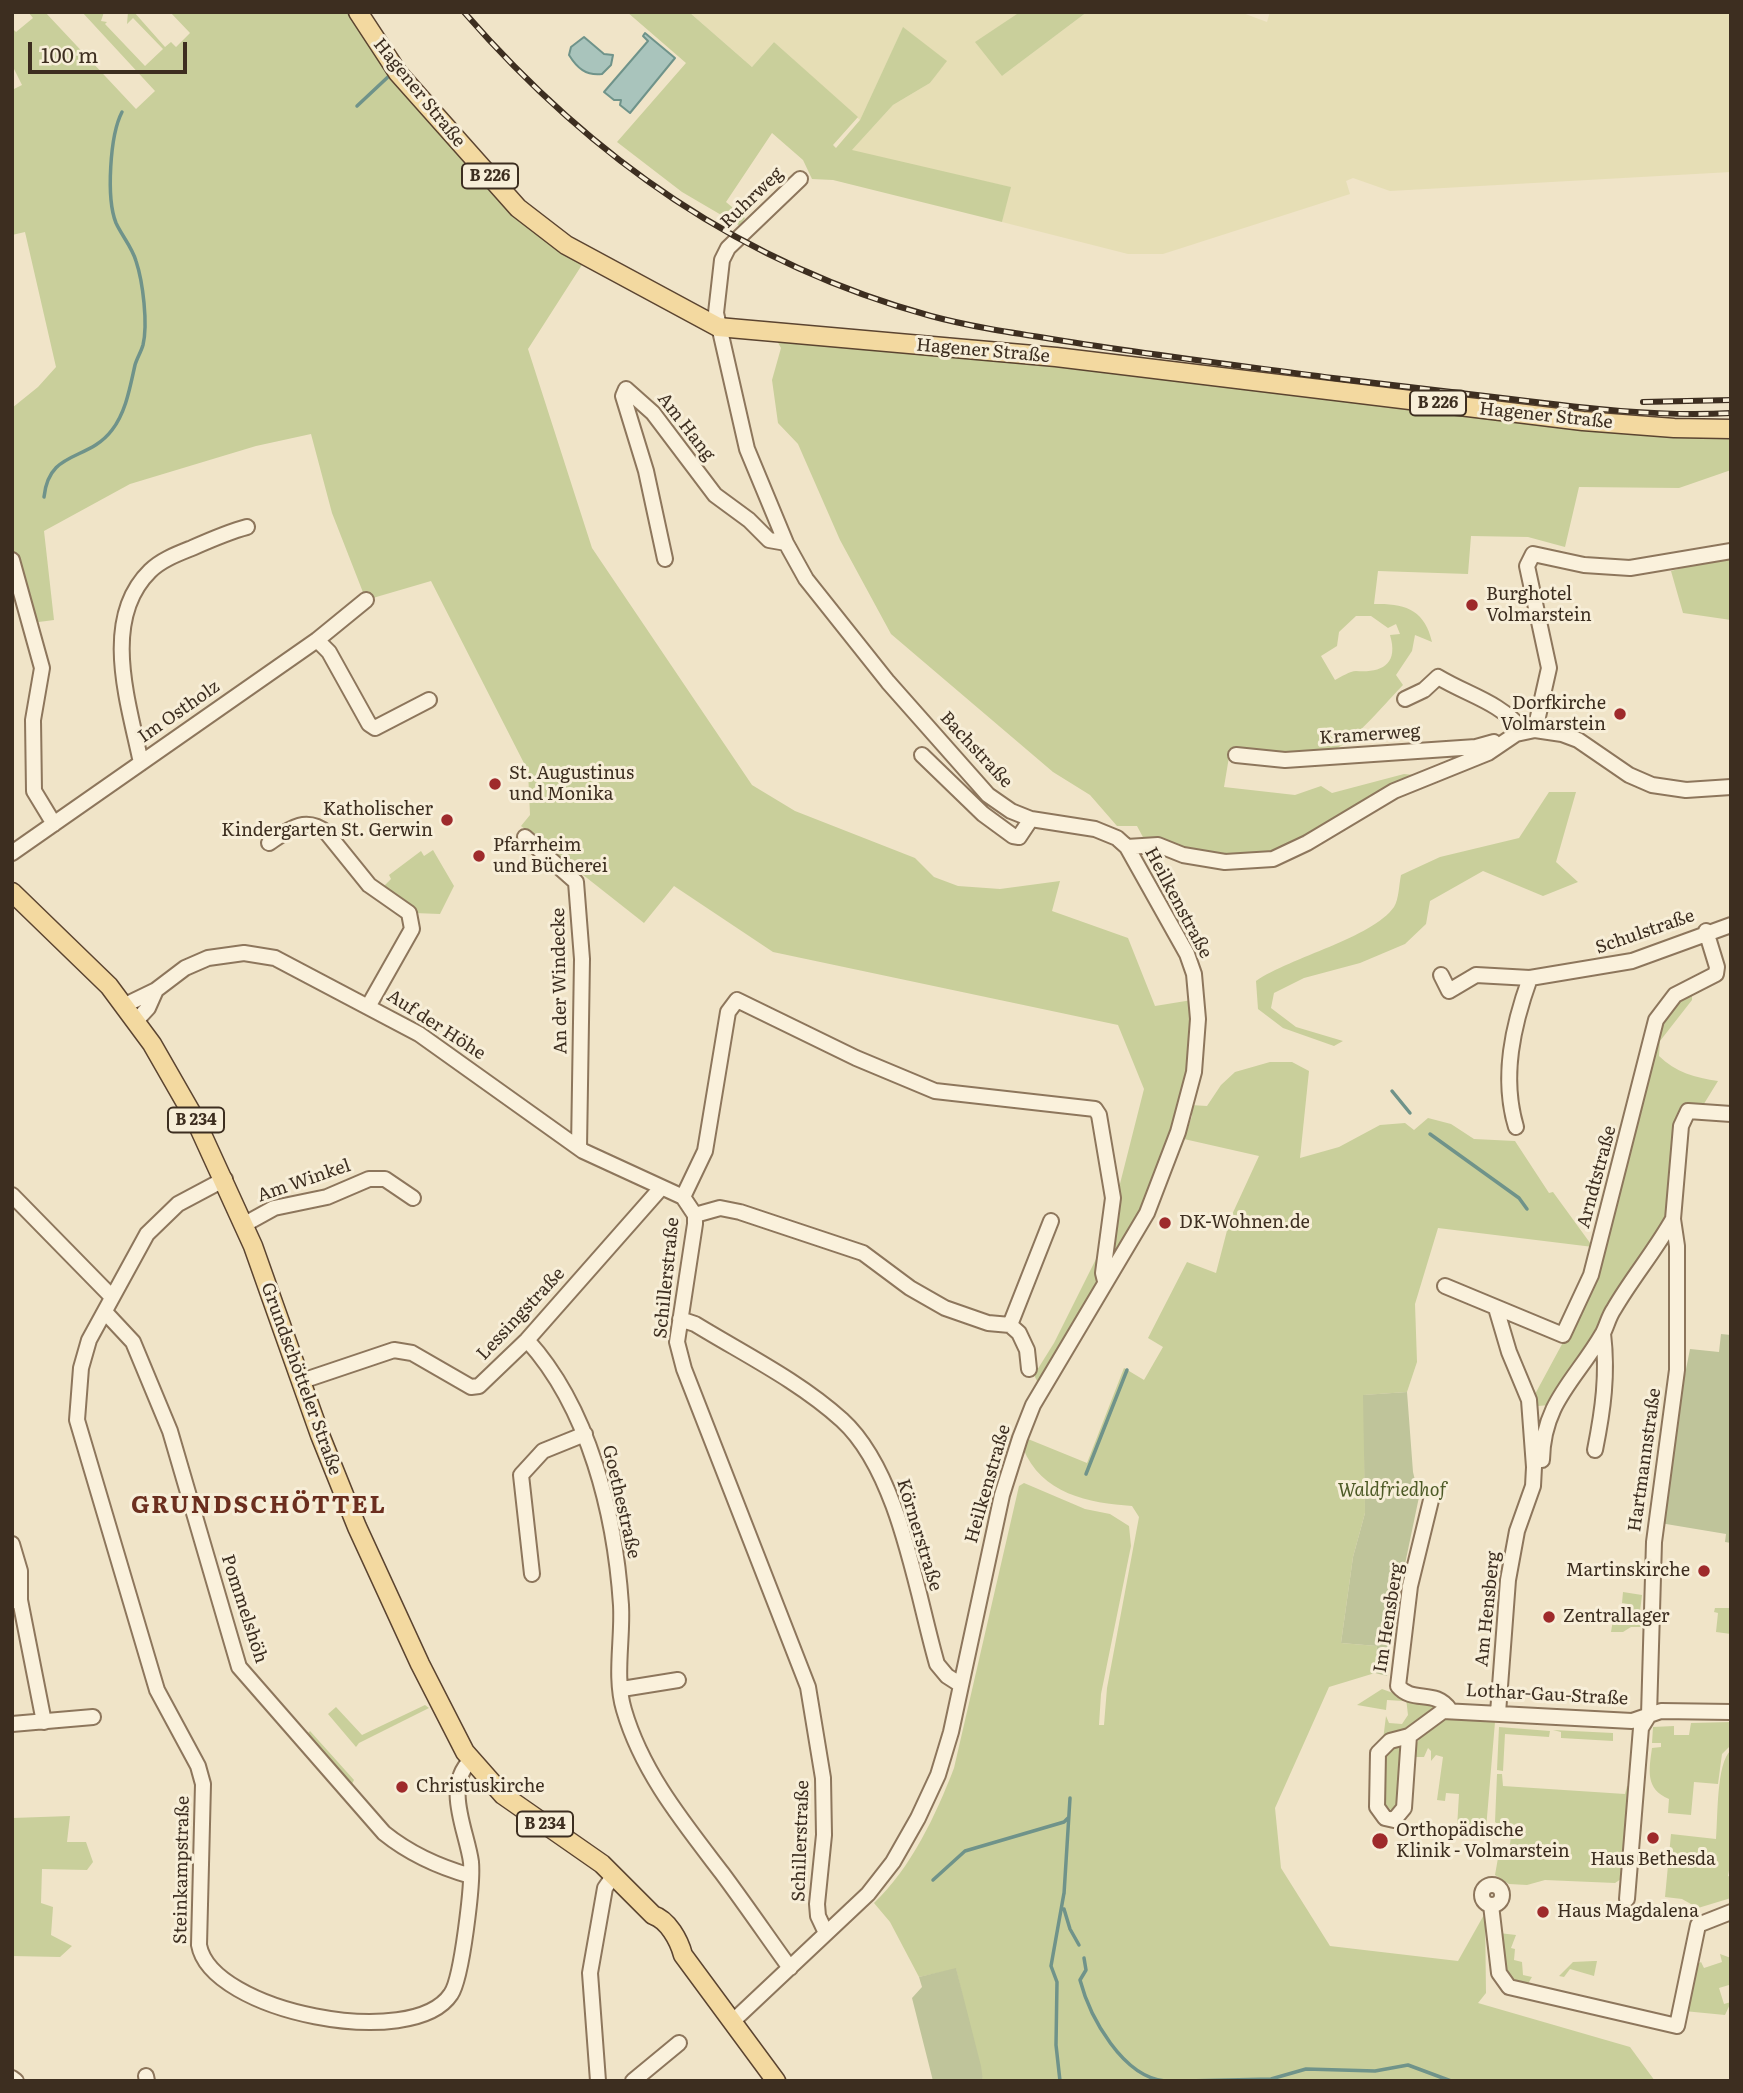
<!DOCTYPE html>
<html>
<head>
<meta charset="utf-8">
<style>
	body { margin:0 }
	#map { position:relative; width:1743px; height:2093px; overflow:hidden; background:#f0e4c8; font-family:Literata,serif }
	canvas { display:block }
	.frame { position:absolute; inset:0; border:14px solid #3d2e20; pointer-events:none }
	.scale { position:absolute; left:28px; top:42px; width:159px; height:32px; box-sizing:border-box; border:4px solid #3d2e20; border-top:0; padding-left:9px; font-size:21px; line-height:24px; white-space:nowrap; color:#3d2e20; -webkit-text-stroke:5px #f7eed8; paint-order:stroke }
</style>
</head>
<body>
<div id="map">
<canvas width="1743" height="2093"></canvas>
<div class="frame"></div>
<div class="scale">100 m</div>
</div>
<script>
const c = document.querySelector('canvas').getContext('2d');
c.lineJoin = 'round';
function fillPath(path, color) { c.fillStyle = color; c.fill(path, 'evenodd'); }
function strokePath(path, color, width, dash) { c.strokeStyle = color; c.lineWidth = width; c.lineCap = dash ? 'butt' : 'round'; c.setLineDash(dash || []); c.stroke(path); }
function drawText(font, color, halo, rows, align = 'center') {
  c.font = font + ' Literata,serif'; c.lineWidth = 6; c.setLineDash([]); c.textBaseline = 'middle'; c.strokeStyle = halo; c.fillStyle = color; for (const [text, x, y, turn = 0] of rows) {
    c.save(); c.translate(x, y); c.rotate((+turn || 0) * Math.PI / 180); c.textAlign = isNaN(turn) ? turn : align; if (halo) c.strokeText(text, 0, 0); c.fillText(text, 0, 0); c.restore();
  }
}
const farmland = new Path2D(`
	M 689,12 L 1021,12 L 1002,76 L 1087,12 L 1240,12 L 1267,22 L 1270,12 L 1731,12 L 1731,172 L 1390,191 L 1353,178 L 1346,181 L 1350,194 L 1163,254 L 1128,254 L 1002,222 L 1010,187 L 851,151 L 893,105 L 930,83 L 946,61 L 903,28 L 860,120 L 774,42 L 752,67 Z`);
const green = new Path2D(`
	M 28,12 L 45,12 L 136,109 L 155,91 L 82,12 L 104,12 L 101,21 L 107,22 L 105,24 L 145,66 L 163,49 L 133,18 L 127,24 L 128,12 L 134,12 L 165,47 L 171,42 L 176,47 L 190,33 L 170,12 L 354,12 L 471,157 L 587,257 L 528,349 L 592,548 L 752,785 L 795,811 L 915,858 L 934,877 L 958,886 L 1000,889 L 1060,881 L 1052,911 L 1128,938 L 1155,1006 L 1192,1000 L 1189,1069 L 1180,1110 L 1144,1208 L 1038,1383 L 1034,1375 L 1054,1343 L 1106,1239 L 1144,1089 L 1118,1025 L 773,952 L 674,886 L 644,923 L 521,826 L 530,815 L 528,771 L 431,581 L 366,600 L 332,513 L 311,434 L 256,446 L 130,484 L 44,531 L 54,620 L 31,623 L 12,560 L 12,408 L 38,387 L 56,367 L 25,232 L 12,235 L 12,90 L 22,85 L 12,65 L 12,28 L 16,32 L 33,18 Z
	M 627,12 L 689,12 L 752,67 L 774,42 L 858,117 L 833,145 L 836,148 L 860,120 L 903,27 L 947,61 L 930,83 L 893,105 L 852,150 L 1011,187 L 1002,222 L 833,180 L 812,179 L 803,160 L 772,133 L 726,202 L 745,218 L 740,226 L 682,192 L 617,142 L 686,63 Z
	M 1020,12 L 1087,12 L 1002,76 L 975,42 Z
	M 775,337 L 1731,433 L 1731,470 L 1679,488 L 1579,487 L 1565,547 L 1528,537 L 1471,536 L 1468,574 L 1378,571 L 1374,604 C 1405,603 1425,610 1432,642 L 1415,635 L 1412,651 L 1396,675 L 1403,685 C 1389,699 1354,741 1337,748 C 1305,763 1264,754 1230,751 L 1224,787 L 1295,795 L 1321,786 L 1332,793 L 1404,774 L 1415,775 L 1369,796 L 1295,843 L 1258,856 L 1205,854 L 1144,839 L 1137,826 L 1117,826 L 1090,795 L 1053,772 L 891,634 L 840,540 L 798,444 L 778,423 L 772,380 L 781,348 ZM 1356,616 L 1371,616 L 1388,628 L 1396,624 L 1400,634 L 1390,635 C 1399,665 1381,673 1356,671 C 1350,671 1341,677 1335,680 L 1321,656 L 1337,646 L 1339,632 Z
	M 1731,555 L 1731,620 L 1683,613 L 1671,571 Z
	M 1549,792 L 1576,792 L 1556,862 L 1578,882 L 1543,896 L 1483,871 L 1430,901 L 1426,924 L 1405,944 L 1360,963 L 1304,978 L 1274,993 L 1271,1008 L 1296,1027 L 1343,1041 L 1334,1046 L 1283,1028 L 1258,1009 L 1256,981 C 1291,957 1372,938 1394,907 C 1399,899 1399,884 1401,875 L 1440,857 L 1519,838 Z
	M 433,850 L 454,886 L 440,914 L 414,913 L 379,891 L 391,879 L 389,875 L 421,851 L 424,856 Z
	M 1692,990 L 1692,1000 L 1660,1041 L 1659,1056 C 1675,1072 1696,1078 1718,1081 L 1702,1107 L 1683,1108 L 1670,1212 L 1550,1405 L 1538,1406 L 1533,1402 L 1534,1396 L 1581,1309 L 1659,1025 L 1668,1009 Z
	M 1270,1062 L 1292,1062 L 1309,1071 L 1300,1158 L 1339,1147 L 1380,1125 L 1405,1123 L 1414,1130 L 1428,1118 L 1451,1124 L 1474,1139 L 1515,1141 L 1549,1193 L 1553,1192 L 1593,1247 L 1438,1228 L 1415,1304 L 1417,1362 L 1407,1392 L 1364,1395 L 1365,1513 L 1353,1557 L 1341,1643 L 1377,1646 L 1375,1673 L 1329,1687 L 1275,1808 L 1281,1868 L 1330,1946 L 1458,1961 L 1485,1913 L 1486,1993 L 1478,2003 L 1630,2047 L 1655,2081 L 983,2081 L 956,1969 L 919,1977 L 890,1922 L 874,1903 C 911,1868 936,1815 954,1768 L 1019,1486 L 1024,1483 L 1085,1509 L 1110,1514 L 1129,1526 L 1131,1546 L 1101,1694 L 1099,1725 L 1104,1725 L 1107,1688 L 1139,1517 L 1132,1506 C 1089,1503 1041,1494 1023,1448 L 1028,1439 L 1087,1463 L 1124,1368 L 1144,1380 L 1163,1347 L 1148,1338 L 1187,1262 L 1216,1273 L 1230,1219 L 1259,1156 L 1184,1139 L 1192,1116 L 1191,1105 L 1207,1106 L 1221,1085 L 1235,1072 Z
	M 1623,1592 L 1642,1595 L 1639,1620 L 1642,1627 L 1631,1627 L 1623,1632 L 1611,1632 L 1613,1620 L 1607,1619 L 1604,1624 L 1605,1610 L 1612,1610 L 1612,1615 L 1627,1611 L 1628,1604 L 1622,1603 Z
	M 1715,1608 L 1731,1608 L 1731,1634 L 1716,1632 L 1718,1613 L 1714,1612 Z
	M 1382,1689 L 1404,1697 L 1403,1701 L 1387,1700 L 1386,1710 L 1357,1705 Z
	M 1406,1698 L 1440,1705 L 1407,1733 L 1383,1740 L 1386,1716 L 1389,1723 L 1402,1724 L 1408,1715 Z
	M 425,1705 L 429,1708 L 359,1743 L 356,1747 L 328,1714 L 336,1707 L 362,1735 Z
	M 1455,1717 L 1495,1722 L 1486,1829 L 1477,1838 L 1457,1828 L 1459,1794 L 1446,1793 L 1445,1801 L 1437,1800 L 1443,1757 L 1436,1755 L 1431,1761 L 1431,1751 L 1428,1748 L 1424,1757 L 1413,1757 C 1416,1735 1432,1721 1455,1717 Z
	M 1731,1722 L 1731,1745 L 1722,1754 L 1718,1784 L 1694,1782 L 1691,1815 L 1668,1813 L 1669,1799 C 1645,1789 1649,1770 1652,1748 L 1661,1747 L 1661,1743 L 1652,1743 L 1653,1727 L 1674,1726 L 1674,1735 L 1689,1735 L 1691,1723 Z
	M 1499,1727 L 1550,1731 L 1549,1737 L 1505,1734 L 1503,1771 L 1497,1770 Z
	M 1553,1730 L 1613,1733 L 1613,1741 L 1561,1738 L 1561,1732 Z
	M 310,1731 L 354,1780 L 350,1788 L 303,1738 Z
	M 1402,1743 L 1401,1797 L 1396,1809 L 1391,1810 L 1382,1801 L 1383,1756 L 1385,1751 Z
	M 1731,1750 L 1731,1859 L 1728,1876 L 1731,1877 L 1731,1898 L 1698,1908 L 1682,1899 L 1665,1897 L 1671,1834 L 1716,1839 C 1718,1819 1716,1763 1731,1750 Z
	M 1497,1774 L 1502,1774 L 1503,1786 L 1625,1794 L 1627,1786 L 1632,1787 L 1624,1877 L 1615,1883 L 1545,1880 L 1527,1885 L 1509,1884 L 1495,1875 L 1498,1858 L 1508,1859 L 1512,1829 L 1502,1828 L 1495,1822 Z
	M 70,1816 L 67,1842 L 86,1842 L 93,1862 L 87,1870 L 42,1869 L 41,1903 L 53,1907 L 51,1935 L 72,1946 L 60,1957 L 12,1956 L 12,1818 Z
	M 1499,1933 L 1516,1935 L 1511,1948 L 1515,1949 L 1514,1960 L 1522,1962 L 1523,1975 L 1532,1977 L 1526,1987 L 1505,1976 Z
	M 1720,1954 L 1731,1958 L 1729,1985 L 1719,1988 L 1724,2004 L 1731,2002 L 1725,2015 L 1684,2011 L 1696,1965 L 1701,1962 L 1704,1968 L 1722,1962 Z
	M 1594,1961 L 1597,1961 L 1594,1976 L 1570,1969 L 1564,1977 L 1559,1976 L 1573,1962 Z`);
const cemetery = new Path2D(`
	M 1721,1334 L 1731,1335 L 1731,1543 L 1725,1542 L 1726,1534 L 1660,1523 L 1669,1455 L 1690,1349 L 1719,1352 Z
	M 1407,1392 L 1413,1472 L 1419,1497 L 1400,1588 L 1387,1676 L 1375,1673 L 1377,1646 L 1341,1643 L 1353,1557 L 1365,1513 L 1363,1395 Z
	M 956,1968 L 981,2066 L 983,2081 L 933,2081 L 912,1998 L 922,1987 L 919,1977 Z`);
const water = new Path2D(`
	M 645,33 L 675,58 L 630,113 L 620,105 L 621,100 L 614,100 L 604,92 L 648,41 L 643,36 Z
	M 584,37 L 604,54 L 613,55 L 611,65 L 602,74 C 586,76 577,68 569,55 L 571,47 Z`);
const stream = new Path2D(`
	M 357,106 L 389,76
	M 44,497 C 49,449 88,462 112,430 C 126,412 130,387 135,365 C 137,358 141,352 143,345 C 148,324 143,282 136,261 C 132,247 122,236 116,223 C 106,198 110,135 122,112
	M 1392,1091 L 1410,1113
	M 1430,1134 L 1519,1198 L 1527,1209
	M 1086,1474 L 1127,1370
	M 933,1880 L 965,1851 L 1064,1822 L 1068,1818
	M 1064,1894 L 1070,1798
	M 1064,1909 L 1070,1929 L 1079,1945
	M 1084,1958 L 1086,1970 L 1080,1980 C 1090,2018 1123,2077 1165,2081
	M 1060,2081 L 1056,2045 L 1057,1982 L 1051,1966 L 1064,1893
	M 1185,2081 L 1271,2079 L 1306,2069 L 1375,2071 L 1408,2065 L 1451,2081
	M 1479,2081 L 1480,2081`);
const minor = new Path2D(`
	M 665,559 L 646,471 L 623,396 L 626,389 L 653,413 L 715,495 L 749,520 L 769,540 L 786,543
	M 12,560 L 42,668 L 33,720 L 34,791 L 54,824
	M 317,640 L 329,652 L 369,724 L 375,728 L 429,700
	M 1405,699 L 1424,690 L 1438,677 C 1470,696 1498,701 1524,731
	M 1535,730 L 1549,668 L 1527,566 L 1533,554 L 1584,565 L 1630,568 L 1731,551
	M 922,755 L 983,814 L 1013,836 L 1019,837 L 1031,819
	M 1236,755 L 1285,760 L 1476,747 L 1494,742
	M 141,763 C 129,704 100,620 150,571 C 161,560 177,554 192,548 C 210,540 228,532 247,527
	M 525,837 L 576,882 L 582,959 L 579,1148
	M 269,843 C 288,830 305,815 327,833 L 369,885 L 409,913 L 412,929 L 369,1005
	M 1127,847 L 1158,845 L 1183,855 L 1225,862 L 1273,859 L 1307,843 L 1394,791 L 1488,753 L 1516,734 L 1535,730 L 1562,734 L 1578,740 L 1629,775 L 1652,785 L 1686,790 L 1731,787
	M 12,853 L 317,640 L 366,600
	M 1441,975 L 1449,991 L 1476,975 L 1530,978
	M 125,1005 L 156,990 L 185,968 L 208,958 L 244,953 L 275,958 L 419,1034 L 583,1151 L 683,1197 L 695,1215 L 695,1224 L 677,1342 L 684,1369 L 808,1687 L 823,1778 L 824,1835 L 817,1904 L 818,1916 L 826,1933
	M 136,1021 L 148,1008 L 156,990
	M 1516,1127 C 1501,1077 1513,1025 1530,978 L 1632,961 L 1731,925
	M 225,1179 L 178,1204 L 147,1234 L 89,1340 L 81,1368 L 77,1420 L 157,1690 L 198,1766 L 203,1784 L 199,1945 C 211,2012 413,2052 451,1994 C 462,1978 473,1883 471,1862 C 467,1831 443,1787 471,1760
	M 12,1195 L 112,1297
	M 683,1197 L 705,1151 L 728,1012 L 737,1000 L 856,1058 L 935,1091 L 1095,1109 L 1099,1115 L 1113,1198 L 1103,1273 L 1105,1281
	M 695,1215 L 720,1208 L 740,1212 L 863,1253 L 910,1288 L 945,1308 L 988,1323 L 1010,1325 L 1019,1333 L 1027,1350 L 1029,1369
	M 245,1224 L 274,1208 L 327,1197 L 369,1179 L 385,1179 L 413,1198
	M 1445,1286 L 1563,1335 L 1591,1275 L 1656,1020 L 1675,995 L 1716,974 L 1717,967 L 1706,931
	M 1496,1308 L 1509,1352 L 1529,1400 L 1534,1467 L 1533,1486 L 1517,1531 L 1508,1580 L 1498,1713
	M 105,1312 L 133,1342 L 170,1431 L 239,1667 L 384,1833 C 410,1854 439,1867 471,1876
	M 680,1319 L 695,1324 C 744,1354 799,1381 842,1420 C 899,1472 916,1591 937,1664 L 947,1676 L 961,1685
	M 1010,1325 L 1051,1221
	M 527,1340 C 589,1408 615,1514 621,1605 C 623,1639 614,1677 624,1710 C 642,1772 683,1822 722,1873 C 745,1904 767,1936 790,1968
	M 302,1381 L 394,1350 L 412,1353 L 471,1387 L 479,1386 L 527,1340 L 661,1188
	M 1595,1450 C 1603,1410 1608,1374 1603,1333
	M 1542,1460 C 1543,1402 1576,1380 1603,1333 C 1607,1325 1609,1316 1614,1309 C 1632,1278 1655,1251 1673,1219
	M 1432,1496 L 1410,1586 L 1398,1686 C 1413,1704 1435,1688 1450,1710
	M 12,1544 L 20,1571 L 20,1600
	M 532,1574 L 521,1475 L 543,1451 L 585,1434
	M 12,1601 L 20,1600 L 44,1722
	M 622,1689 L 678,1680
	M 12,1724 L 93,1717
	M 1409,1736 L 1404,1808 L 1394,1820 L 1385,1818 L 1377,1807 L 1378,1753 L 1390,1741 L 1409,1736 L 1443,1711 L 1632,1721 L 1661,1711 L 1731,1712
	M1482 1895a10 10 0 1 1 20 0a10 10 0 1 1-20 0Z
	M 1627,1899 L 1641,1728 L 1649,1715 L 1654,1542 L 1677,1370 L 1677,1246 L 1673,1219 L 1681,1126 L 1688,1111 L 1731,1114
	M 1491,1905 L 1499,1973 L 1509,1987 L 1677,2026 L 1698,1925 L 1731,1912
	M 732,2022 L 868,1894 L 893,1862 L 918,1818 L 938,1775 L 951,1732 L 1002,1495 L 1020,1438 L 1033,1405 L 1147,1213 L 1178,1132 L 1194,1072 L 1198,1019 L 1194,974 L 1187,954 L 1127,847 L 1117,838 L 1095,829 L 1031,819 L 1011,811 L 988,795 L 888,682 L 806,579 L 786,543 L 747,449 L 716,313 L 722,260 L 728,248 L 800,179
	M 146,2076 L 147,2081
	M 12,2078 L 16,2081
	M 598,2081 L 590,1973 L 605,1888 L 614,1875
	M 633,2081 L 679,2043`);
const major = new Path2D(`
	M 358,12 L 398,73 L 518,208 L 566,245 L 718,327 L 1056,357 L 1583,421 L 1674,428 L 1731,429
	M 12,892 L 109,986 L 152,1044 L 195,1119 L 253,1246 L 320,1435 L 357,1527 L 420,1664 L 465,1752 L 503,1795 L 602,1864 L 653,1915 C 668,1920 679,1940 683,1955 L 776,2081`);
const rail = new Path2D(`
	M 464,12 C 592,159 742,264 931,316 C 968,326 1007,332 1046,338 C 1141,354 1237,365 1333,378 C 1392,385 1451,392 1511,399 C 1583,408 1658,417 1731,413
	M 1643,402 L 1731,400`);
const markers = [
	[1472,605,7,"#9e2a2b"],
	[1620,714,7,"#9e2a2b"],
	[495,784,7,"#9e2a2b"],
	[447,820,7,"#9e2a2b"],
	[479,856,7,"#9e2a2b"],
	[1165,1223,7,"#9e2a2b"],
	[1704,1571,7,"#9e2a2b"],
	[1549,1617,7,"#9e2a2b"],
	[402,1787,7,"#9e2a2b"],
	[1653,1838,7,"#9e2a2b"],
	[1380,1841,9,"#9e2a2b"],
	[1543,1912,7,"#9e2a2b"]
];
const shields = [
	[490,176,56],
	[1438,403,56],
	[196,1120,56],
	[545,1824,56]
];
const shieldNames = [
	["B 226",490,176],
	["B 226",1438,403],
	["B 234",196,1120],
	["B 234",545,1824]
];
const streetNames = [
	["Hagener Straße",419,93,51],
	["Ruhrweg",752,198,-44],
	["Hagener Straße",983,351,5],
	["Hagener Straße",1546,416,6],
	["Am Hang",686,427,52],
	["Im Ostholz",179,712,-35],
	["Kramerweg",1370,735,-4],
	["Bachstraße",976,750,47],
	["Heilkenstraße",1178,903,62],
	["Schulstraße",1645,932,-19],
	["An der Windecke",560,981,-91],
	["Auf der Höhe",436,1025,33],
	["Arndtstraße",1597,1177,-75],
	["Am Winkel",304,1181,-19],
	["Schillerstraße",667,1278,-84],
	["Lessingstraße",521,1314,-47],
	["Grundschötteler Straße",301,1379,70],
	["Hartmannstraße",1645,1460,-82],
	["Heilkenstraße",988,1484,-74],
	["Goethestraße",621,1502,77],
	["Körnerstraße",919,1535,73],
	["Pommelshöh",244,1609,72],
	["Am Hensberg",1488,1609,-84],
	["Im Hensberg",1389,1618,-81],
	["Lothar-Gau-Straße",1547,1695,3],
	["Schillerstraße",801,1841,-88],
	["Steinkampstraße",182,1870,-89]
];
const poiNames = [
	["Burghotel",1486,595],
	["Volmarstein",1486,616],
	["Dorfkirche",1606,704,"right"],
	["Volmarstein",1606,725,"right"],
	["St. Augustinus",509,774],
	["und Monika",509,795],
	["Katholischer",433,810,"right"],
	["Kindergarten St. Gerwin",433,831,"right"],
	["Pfarrheim",493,846],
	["und Bücherei",493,867],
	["DK-Wohnen.de",1179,1223],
	["Martinskirche",1690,1571,"right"],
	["Zentrallager",1563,1617],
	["Christuskirche",416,1787],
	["Orthopädische",1396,1831],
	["Klinik - Volmarstein",1396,1852],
	["Haus Bethesda",1653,1860,"center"],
	["Haus Magdalena",1557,1912]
];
const parkNames = [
	["Waldfriedhof",1392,1491]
];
const districtNames = [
	["GRUNDSCHÖTTEL",259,1506]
];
fillPath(farmland, '#e6deb5');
fillPath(green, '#c9cf9b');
fillPath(cemetery, '#bfc49a');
fillPath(water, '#a9c4bc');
strokePath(water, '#6f938a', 2);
strokePath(stream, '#6f938a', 3.5);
strokePath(minor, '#8d765c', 18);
strokePath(major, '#5b4430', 21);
strokePath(minor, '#faf1dc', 14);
strokePath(major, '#f3d9a0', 18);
strokePath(rail, '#3d2e20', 6);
strokePath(rail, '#f7eed8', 3.5, [10]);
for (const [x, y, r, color] of markers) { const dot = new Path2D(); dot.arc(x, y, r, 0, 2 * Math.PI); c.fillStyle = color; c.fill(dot); strokePath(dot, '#f7eed8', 2.5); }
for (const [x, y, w] of shields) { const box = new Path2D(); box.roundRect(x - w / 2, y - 12.5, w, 25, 5); c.fillStyle = '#f7eed8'; c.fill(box); strokePath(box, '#3d2e20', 2); }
drawText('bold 16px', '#3d2e20', null, shieldNames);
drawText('18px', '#3d2e20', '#f7eed8', streetNames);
drawText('18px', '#3d2e20', '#f7eed8', poiNames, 'left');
drawText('italic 18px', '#4d5a26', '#f7eed8', parkNames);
c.letterSpacing = '2px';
drawText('bold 24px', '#6b2e1e', '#f7eed8', districtNames);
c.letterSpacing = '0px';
</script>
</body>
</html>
